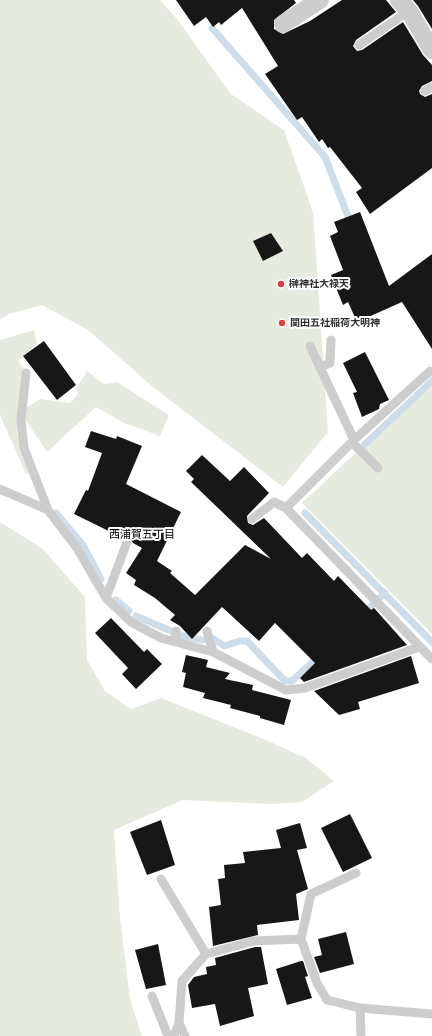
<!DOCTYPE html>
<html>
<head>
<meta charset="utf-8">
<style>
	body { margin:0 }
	canvas { display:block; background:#fff }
</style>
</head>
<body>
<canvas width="432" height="1036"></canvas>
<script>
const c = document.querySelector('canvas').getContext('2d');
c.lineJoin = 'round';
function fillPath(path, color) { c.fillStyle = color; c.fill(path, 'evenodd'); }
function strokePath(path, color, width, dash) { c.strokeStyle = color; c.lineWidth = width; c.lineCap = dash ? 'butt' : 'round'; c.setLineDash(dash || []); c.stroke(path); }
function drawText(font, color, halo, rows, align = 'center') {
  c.font = font + ' Figtree,"Noto Sans JP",sans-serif'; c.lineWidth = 4; c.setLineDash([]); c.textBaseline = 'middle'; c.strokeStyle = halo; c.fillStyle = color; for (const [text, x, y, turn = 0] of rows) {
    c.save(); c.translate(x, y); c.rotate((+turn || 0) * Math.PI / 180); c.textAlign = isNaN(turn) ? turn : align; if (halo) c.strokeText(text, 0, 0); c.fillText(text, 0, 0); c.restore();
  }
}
const green = new Path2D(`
	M 0,0 L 160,0 L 177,19 L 231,94 L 284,130 L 313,212 L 328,432 L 283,487 L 153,387 L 88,330 L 42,305 L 9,314 L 0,319 Z
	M 34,330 L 37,344 L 18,361 L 24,368 L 17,433 L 30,472 L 26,474 L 0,415 L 0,340 Z
	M 87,371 L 104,384 L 117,382 L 169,415 L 160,436 L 122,422 L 96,407 L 47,452 L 25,419 L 26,408 L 40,399 L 70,403 L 78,394 L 76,389 Z
	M 432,381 L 432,634 L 302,503 Z
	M 0,522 L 42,548 L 85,597 L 87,660 L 105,691 L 131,709 L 161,698 L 266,740 L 306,758 L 334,781 L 302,802 L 272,804 L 183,800 L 114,830 L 120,918 L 130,999 L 142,1036 L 0,1036 Z`);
const stream = new Path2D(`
	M 212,28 L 325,157 L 351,224
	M 365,444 L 432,381
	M 56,513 L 83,545 L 101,579
	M 305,513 L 432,642
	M 116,600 L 129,611
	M 363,614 L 385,593
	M 136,616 L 185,637 L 203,640
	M 214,639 L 224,646 L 240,641 L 247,641 L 285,681 L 292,681 L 320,655`);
const building = new Path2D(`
	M 176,0 L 294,0 L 296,3 L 274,20 L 274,29 L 283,34 L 310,21 L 342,0 L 386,0 L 396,12 L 356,40 L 353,46 L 357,51 L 362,50 L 403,22 L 423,55 L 432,65 L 432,81 L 422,86 L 419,91 L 420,94 L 425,97 L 432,94 L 432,168 L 370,214 L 356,192 L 362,188 L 330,147 L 328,148 L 322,139 L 319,142 L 302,117 L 297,120 L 265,74 L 278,66 L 242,8 L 221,25 L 219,22 L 213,27 L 206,17 L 194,26 Z
	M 413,0 L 432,0 L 432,29 L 418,6 Z
	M 360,212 L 389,286 L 432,254 L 432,349 L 402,302 L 357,322 L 348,302 L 343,305 L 331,275 L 343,270 L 330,236 L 338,232 L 334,222 Z
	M 271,233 L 283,251 L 263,261 L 253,241 Z
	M 44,341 L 76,385 L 57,400 L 23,356 Z
	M 365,352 L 389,400 L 380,404 L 379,409 L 362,417 L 353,393 L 357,392 L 343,363 Z
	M 91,431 L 116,439 L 117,436 L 142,446 L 126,484 L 181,512 L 157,561 L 172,571 L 170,573 L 195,595 L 245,545 L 271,559 L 191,482 L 194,479 L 186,471 L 202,455 L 230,481 L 244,467 L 269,493 L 247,516 L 248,523 L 253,525 L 264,518 L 302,558 L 307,553 L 334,581 L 338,576 L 371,610 L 374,608 L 407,645 L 304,682 L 300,678 L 315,663 L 275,623 L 259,641 L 222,607 L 192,639 L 180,626 L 170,620 L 175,615 L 155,598 L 134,585 L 136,580 L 126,573 L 142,548 L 133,543 L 129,537 L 123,538 L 74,514 L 86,490 L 88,491 L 102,453 L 85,447 Z
	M 111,618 L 144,652 L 147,649 L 162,664 L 136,689 L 122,674 L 128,668 L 95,633 Z
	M 186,655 L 208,660 L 206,667 L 230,673 L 225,679 L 253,685 L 252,690 L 291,700 L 284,725 L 260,718 L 260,716 L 230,708 L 231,705 L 203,698 L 205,693 L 183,687 L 186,673 L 182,672 Z
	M 411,656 L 419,683 L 358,702 L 360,709 L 339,715 L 314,691 Z
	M 350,814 L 372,858 L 343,872 L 321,828 Z
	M 161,820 L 175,865 L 147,875 L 130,832 Z
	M 300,823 L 307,848 L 297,850 L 308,889 L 296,894 L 299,920 L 257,925 L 258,935 L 213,946 L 209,907 L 221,905 L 218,879 L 225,878 L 224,865 L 245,863 L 243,852 L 281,848 L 276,830 Z
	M 346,932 L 354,964 L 320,973 L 314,957 L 322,955 L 318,939 Z
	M 158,944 L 166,985 L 146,989 L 135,950 Z
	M 255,947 L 261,947 L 268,984 L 248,988 L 254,1016 L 220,1026 L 215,1004 L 192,1008 L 188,985 L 194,977 L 207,974 L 206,967 L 216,965 L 215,958 Z
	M 301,961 L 303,961 L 308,976 L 305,977 L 312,998 L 287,1005 L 276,969 Z`);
const service = new Path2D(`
	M 359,45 L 409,11
	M 425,91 L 432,87
	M 310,346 L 354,440
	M 320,367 L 330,363 L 331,340
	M 430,371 L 354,440 L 286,508 L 432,659
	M 26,373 L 21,420 L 24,448 L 48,510
	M 352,442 L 378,468
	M 0,489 L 48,510 L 77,548 L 106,598 L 131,622 L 161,638 L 213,652 L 286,690 L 305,688 L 419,647
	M 252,519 L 274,502 L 286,508
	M 106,598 L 127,542
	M 207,631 L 213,652
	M 175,642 L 176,631
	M 161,879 L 206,954
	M 301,939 L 311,894 L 356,873
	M 152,996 L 168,1036
	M 360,1008 L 361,1036
	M 174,1036 L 179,1023
	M 185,1036 L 179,1023 L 182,981 L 206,954 L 254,941 L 301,939 L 317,983 L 327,1000 L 360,1008 L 432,1014`);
const minor = new Path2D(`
	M 399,0 L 409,11 L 432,50
	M 283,24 L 320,0`);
const markers = [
	[281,284,4,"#da3f42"],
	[282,323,4,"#da3f42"]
];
const poiNames = [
	["榊神社大禄天",289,284],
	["関田五社稲荷大明神",290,323]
];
const neighbourhoodNames = [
	["西浦賀五丁目",142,535]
];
fillPath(green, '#e5ecdf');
strokePath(stream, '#cdddea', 7);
fillPath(building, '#171717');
strokePath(service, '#cdcdcd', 9);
strokePath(minor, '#cdcdcd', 18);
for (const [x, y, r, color] of markers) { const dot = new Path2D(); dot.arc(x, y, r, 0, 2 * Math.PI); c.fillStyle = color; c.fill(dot); strokePath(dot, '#fff', 1.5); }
drawText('bold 10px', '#303030', '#fff', poiNames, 'left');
drawText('11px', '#000', '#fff', neighbourhoodNames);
</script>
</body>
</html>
